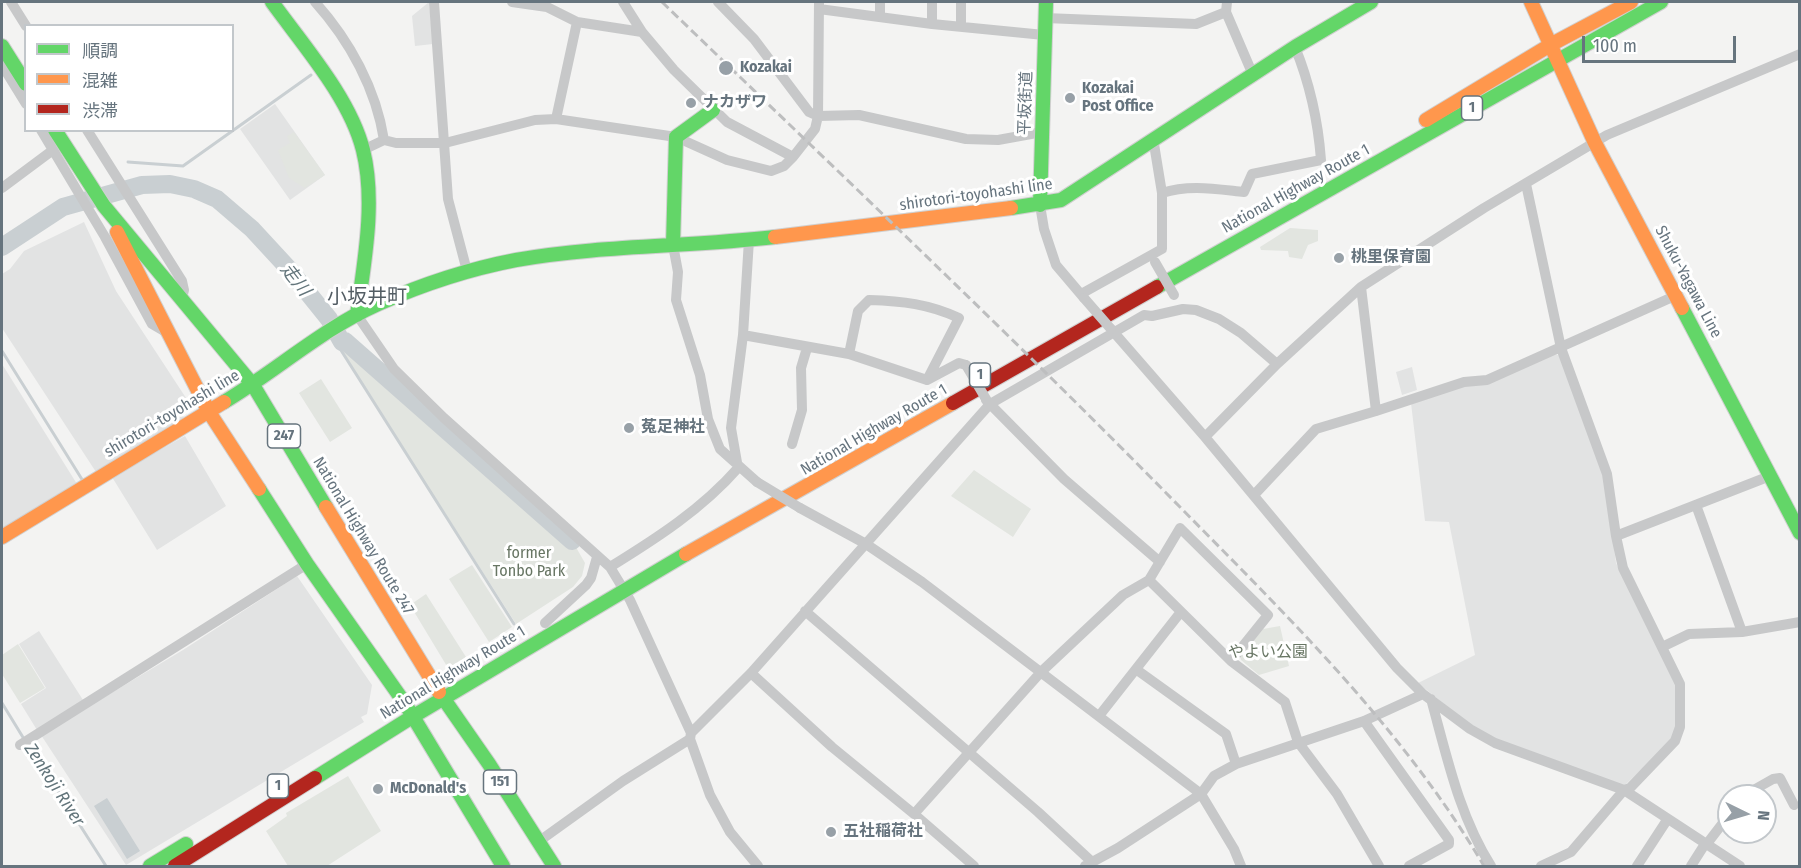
<!DOCTYPE html>
<html>
<head>
<meta charset="utf-8">
<style>
	body { margin:0 }
	#map { position:relative; width:1801px; height:868px; overflow:hidden; background:#f3f3f2; font-family:"Fira Sans Condensed","Noto Sans JP",sans-serif }
	canvas { display:block }
	.frame { position:absolute; inset:0; border:3px solid #66747e; pointer-events:none }
	.legend { position:absolute; left:24px; top:24px; width:210px; height:108px; box-sizing:border-box; background:#fff; border:2px solid #c2c7cb; margin:0; padding:8px 10px; list-style:none; font-size:18px; color:#66747e }
	.legend li { display:flex; align-items:center; gap:12px; height:30px }
	.legend b { width:30px; border:2px solid #c2c7cb }
	.north { position:absolute; left:1717px; top:784px; width:60px; height:60px; box-sizing:border-box; background:#fff; border:2px solid #c2c7cb; border-radius:50%; rotate:95deg; font-size:16px; font-weight:700; line-height:24px; text-align:center; color:#66747e }
	.north::after { content:''; display:block; margin:auto; width:21px; height:27px; background:#97a0a7; clip-path:polygon(50% 0,100% 100%,50% 72%,0 100%) }
	.scale { position:absolute; left:1582px; top:36px; width:154px; height:27px; box-sizing:border-box; border:3px solid #66747e; border-top:0; padding-left:8px; font-size:18px; line-height:21px; white-space:nowrap; color:#66747e; -webkit-text-stroke:4px #fff; paint-order:stroke }
</style>
</head>
<body>
<div id="map">
<canvas width="1801" height="868"></canvas>
<div class="frame"></div>
<ul class="legend">
<li><b style="height:8px;background:#63d668"></b>順調</li>
<li><b style="height:8px;background:#ff974d"></b>混雑</li>
<li><b style="height:8px;background:#b3261e"></b>渋滞</li>
</ul>
<div class="north">N</div>
<div class="scale">100 m</div>
</div>
<script>
const c = document.querySelector('canvas').getContext('2d');
c.lineJoin = 'round';
function fillPath(path, color) { c.fillStyle = color; c.fill(path, 'evenodd'); }
function strokePath(path, color, width, dash) { c.strokeStyle = color; c.lineWidth = width; c.lineCap = dash ? 'butt' : 'round'; c.setLineDash(dash || []); c.stroke(path); }
function drawText(font, color, halo, rows, align = 'center') {
  c.font = font + ' "Fira Sans Condensed","Noto Sans JP",sans-serif'; c.lineWidth = 6; c.setLineDash([]); c.textBaseline = 'middle'; c.strokeStyle = halo; c.fillStyle = color; for (const [text, x, y, turn = 0] of rows) {
    c.save(); c.translate(x, y); c.rotate((+turn || 0) * Math.PI / 180); c.textAlign = isNaN(turn) ? turn : align; if (halo) c.strokeText(text, 0, 0); c.fillText(text, 0, 0); c.restore();
  }
}
const built = new Path2D(`
	M 429,2 L 433,44 L 415,46 L 412,16 Z
	M 275,104 L 325,175 L 290,200 L 240,129 Z
	M 84,222 L 116,291 L 188,401 L 183,418 L 96,472 L 2,328 L 2,274 L 10,269 L 24,251 Z
	M 1556,354 L 1560,356 L 1605,475 L 1616,563 L 1677,685 L 1677,726 L 1673,739 L 1624,786 L 1495,740 L 1470,725 L 1418,683 L 1475,655 L 1449,522 L 1425,521 L 1411,403 Z
	M 2,364 L 77,484 L 2,530 Z
	M 1412,367 L 1417,390 L 1402,395 L 1396,372 Z
	M 185,436 L 226,506 L 157,550 L 112,477 Z
	M 297,576 L 372,685 L 367,714 L 361,717 L 364,722 L 126,865 L 41,735 L 183,650 Z
	M 39,631 L 83,700 L 37,730 L 21,704 L 46,688 L 19,644 Z`);
const green = new Path2D(`
	M 294,132 L 325,175 L 305,188 L 289,178 L 278,150 L 290,143 L 287,136 Z
	M 1290,228 L 1318,230 L 1318,241 L 1308,245 L 1302,259 L 1289,257 L 1288,251 L 1261,250 L 1260,247 Z
	M 339,339 L 577,549 L 585,563 L 582,576 L 573,587 L 516,624 L 335,341 Z
	M 321,379 L 352,428 L 330,442 L 299,393 Z
	M 974,470 L 1031,509 L 1013,537 L 951,496 Z
	M 472,565 L 512,627 L 489,642 L 449,579 Z
	M 426,594 L 466,657 L 448,668 L 410,605 Z
	M 1280,626 L 1289,666 L 1259,675 L 1241,660 L 1240,656 L 1263,629 Z
	M 18,644 L 45,688 L 20,703 L 2,674 L 2,655 Z
	M 348,776 L 381,831 L 327,866 L 288,866 L 266,831 L 287,816 L 286,813 Z`);
const water = new Path2D(`
	M 107,798 L 140,851 L 127,859 L 94,806 Z`);
const stream = new Path2D(`
	M 128,162 L 183,166 L 311,75
	M 332,336 L 514,624
	M 2,351 L 83,481
	M 2,703 L 24,739
	M 28,744 L 106,866`);
const river = new Path2D(`
	M 2,247 L 63,207 L 142,185 L 170,184 L 194,189 L 217,199 L 252,229 L 288,268 L 329,319 L 342,342 L 345,341 L 572,541`);
const street = new Path2D(`
	M 11,2 L 26,26
	M 315,2 C 350,41 376,89 384,140
	M 434,2 L 448,199 L 467,271
	M 512,2 L 547,7 L 577,22 L 642,32 L 674,70 L 727,122 L 793,157
	M 623,2 L 642,32
	M 718,2 L 754,39 L 809,112 L 818,116 L 819,2
	M 1227,2 L 1226,12 L 1253,75
	M 819,9 L 932,24 L 1044,35
	M 880,17 L 880,2
	M 1045,18 L 1196,24 L 1226,12
	M 932,24 L 932,2
	M 961,27 L 961,2
	M 2,65 L 26,104
	M 556,119 L 577,22
	M 41,130 L 105,237 L 152,324 L 164,331
	M 87,130 L 182,281 L 184,290 L 182,298
	M 363,150 L 384,140 L 396,143 L 445,143 L 535,120 L 556,119 L 676,137 L 727,160 L 771,171 L 784,166 L 793,157 L 815,129 L 818,116 L 859,115 L 966,139 L 998,140 L 1042,132
	M 1526,184 L 1561,348 L 1607,474 L 1616,536 L 1770,476
	M 2,188 L 53,150
	M 1162,193 C 1189,184 1216,189 1244,192 L 1252,174 L 1321,160 C 1318,120 1310,84 1295,47
	M 1040,205 L 1044,229 L 1056,265 L 1084,298
	M 673,245 L 678,272 L 676,300 L 700,375 L 708,419 L 720,449 L 757,482
	M 1361,287 L 1484,208 L 1607,135 L 1800,54
	M 1081,294 L 1162,249 L 1162,193 L 1153,138
	M 357,315 L 394,369 L 444,418 L 610,567 L 630,600 L 691,733 L 690,739 L 710,795 L 730,832 L 758,866
	M 1111,329 L 1205,437 L 1397,668 L 1423,694 L 1470,729 L 1495,743 L 1624,790 L 1740,866
	M 743,335 L 849,354 L 927,380 L 959,363 L 966,365
	M 849,354 L 858,311 L 869,300 C 902,301 929,304 959,318 L 927,380
	M 986,400 L 1064,479 L 1160,562
	M 1205,437 L 1277,364
	M 792,444 L 802,410 L 801,368 L 807,348
	M 1254,495 L 1316,429 L 1376,411
	M 1696,505 L 1742,632
	M 800,508 L 866,544 L 922,582 L 1201,794 L 1234,849 L 1241,866
	M 610,567 C 657,538 702,509 738,468 L 731,428 L 743,335 L 749,240
	M 1149,580 L 1231,661 L 1285,702 L 1298,742 L 1337,794 L 1379,866
	M 805,611 L 1038,812 L 1092,862
	M 545,623 L 586,585 L 591,578 L 597,557
	M 1662,647 L 1689,634 L 1742,632 L 1800,622
	M 1137,670 L 1226,734 L 1236,764
	M 751,673 L 832,747 L 914,814 L 1041,672 L 1123,595 L 1149,580 L 1180,528 L 1268,615 L 1231,661
	M 1431,699 C 1447,757 1459,815 1491,866
	M 1099,716 L 1180,613
	M 1364,721 L 1449,840 L 1449,844 L 1409,866
	M 691,733 L 751,673 L 990,404 L 1144,315 L 1152,316 L 1183,309 L 1196,310 L 1219,319 L 1241,333 L 1277,364 L 1361,287 L 1376,411 L 1464,382 L 1487,380 L 1677,295
	M 20,745 L 307,564
	M 1743,796 L 1773,779 L 1780,778 L 1794,805
	M 914,814 L 974,866
	M 538,842 L 623,781 L 690,739
	M 1706,845 L 1729,815
	M 1085,866 L 1118,848 L 1201,794 L 1214,776 L 1236,764 L 1364,721 L 1423,694
	M 1541,866 L 1571,852 L 1624,790 L 1630,788 L 1675,741 L 1680,727 L 1680,684 L 1623,568 L 1616,536
	M 1637,866 L 1667,820
	M 1691,866 L 1705,844`);
const fast = new Path2D(`
	M 272,2 C 303,45 350,98 363,150 C 376,202 364,263 357,315
	M 2,46 L 26,84
	M 55,130 L 104,206 L 253,385 L 326,507
	M 1040,205 L 1046,2
	M 1011,208 L 1061,200 L 1295,47 L 1371,2
	M 673,245 L 676,137 L 713,110
	M 1157,287 L 1661,2
	M 1682,308 L 1800,533
	M 224,402 C 276,371 322,329 378,304 C 421,285 469,269 516,260 C 601,245 689,247 775,237
	M 259,489 L 307,564 L 406,705 L 503,866
	M 439,692 L 489,764 L 554,866
	M 315,778 L 412,717 L 686,554
	M 150,866 L 186,844`);
const slow = new Path2D(`
	M 1531,2 L 1595,143 L 1682,308
	M 1426,120 L 1552,44 L 1631,2
	M 117,232 L 209,412 L 259,489
	M 775,237 L 1011,208
	M 326,507 L 439,692
	M 2,537 L 224,402
	M 686,554 L 953,403`);
const jam = new Path2D(`
	M 953,403 L 1157,287
	M 175,866 L 315,778`);
const rail = new Path2D(`
	M 662,2 C 833,167 1007,331 1174,501 C 1287,616 1401,726 1484,866`);
const streetBridge = new Path2D(`
	M 1155,262 L 1174,295
	M 1084,298 L 1111,329
	M 966,365 L 986,399
	M 757,482 L 800,508`);
const markers = [
	[726,68,8,"#97a0a7"],
	[1070,98,6,"#97a0a7"],
	[691,103,6,"#97a0a7"],
	[1339,258,6,"#97a0a7"],
	[629,428,6,"#97a0a7"],
	[378,789,6,"#97a0a7"],
	[831,832,6,"#97a0a7"]
];
const shields = [
	[1472,108,21],
	[980,375,21],
	[284,436,33],
	[500,782,33],
	[278,786,21]
];
const shieldNames = [
	["1",1472,108],
	["1",980,375],
	["247",284,436],
	["151",500,782],
	["1",278,786]
];
const poiNames = [
	["Kozakai",740,68],
	["Kozakai",1082,89],
	["Post Office",1082,107],
	["ナカザワ",703,103],
	["桃里保育園",1351,258],
	["菟足神社",641,428],
	["McDonald's",390,789],
	["五社稲荷社",843,832]
];
const streetNames = [
	["平坂街道",1026,103,-88],
	["National Highway Route 1",1296,189,-29],
	["shirotori-toyohashi line",976,195,-8],
	["Shuku-Yagawa Line",1688,282,62],
	["shirotori-toyohashi line",172,414,-31],
	["National Highway Route 1",874,430,-30],
	["National Highway Route 247",363,536,59],
	["National Highway Route 1",453,673,-31]
];
const parkNames = [
	["former",529,554],
	["Tonbo Park",529,572],
	["やよい公園",1268,653]
];
const waterNames = [
	["走川",295,280,52],
	["Zenkoji River",54,785,57]
];
const quarterNames = [
	["小坂井町",367,297]
];
fillPath(built, '#e2e3e3');
fillPath(green, '#e2e5e0');
fillPath(water, '#c9cfd2');
strokePath(stream, '#c9cfd2', 3);
strokePath(river, '#c9cfd2', 18);
strokePath(fast, '#d0d0d0', 16);
strokePath(slow, '#d0d0d0', 16);
strokePath(jam, '#d0d0d0', 16);
strokePath(street, '#c7c8c9', 10);
strokePath(fast, '#63d668', 14);
strokePath(slow, '#ff974d', 14);
strokePath(jam, '#b3261e', 14);
strokePath(rail, '#bdbebf', 3, [9, 4.5]);
strokePath(streetBridge, '#c7c8c9', 10);
for (const [x, y, r, color] of markers) { const dot = new Path2D(); dot.arc(x, y, r, 0, 2 * Math.PI); c.fillStyle = color; c.fill(dot); strokePath(dot, '#fff', 2); }
for (const [x, y, w] of shields) { const box = new Path2D(); box.roundRect(x - w / 2, y - 12, w, 24, 4.5); c.fillStyle = '#fff'; c.fill(box); strokePath(box, '#66747e', 1.5); }
drawText('bold 15px', '#66747e', null, shieldNames);
drawText('bold 16px', '#66747e', '#fff', poiNames, 'left');
drawText('16px', '#66747e', '#fff', streetNames);
drawText('16px', '#687664', '#fff', parkNames);
drawText('italic 18px', '#63757b', '#fff', waterNames);
drawText('20px', '#535d64', '#fff', quarterNames);
</script>
</body>
</html>
